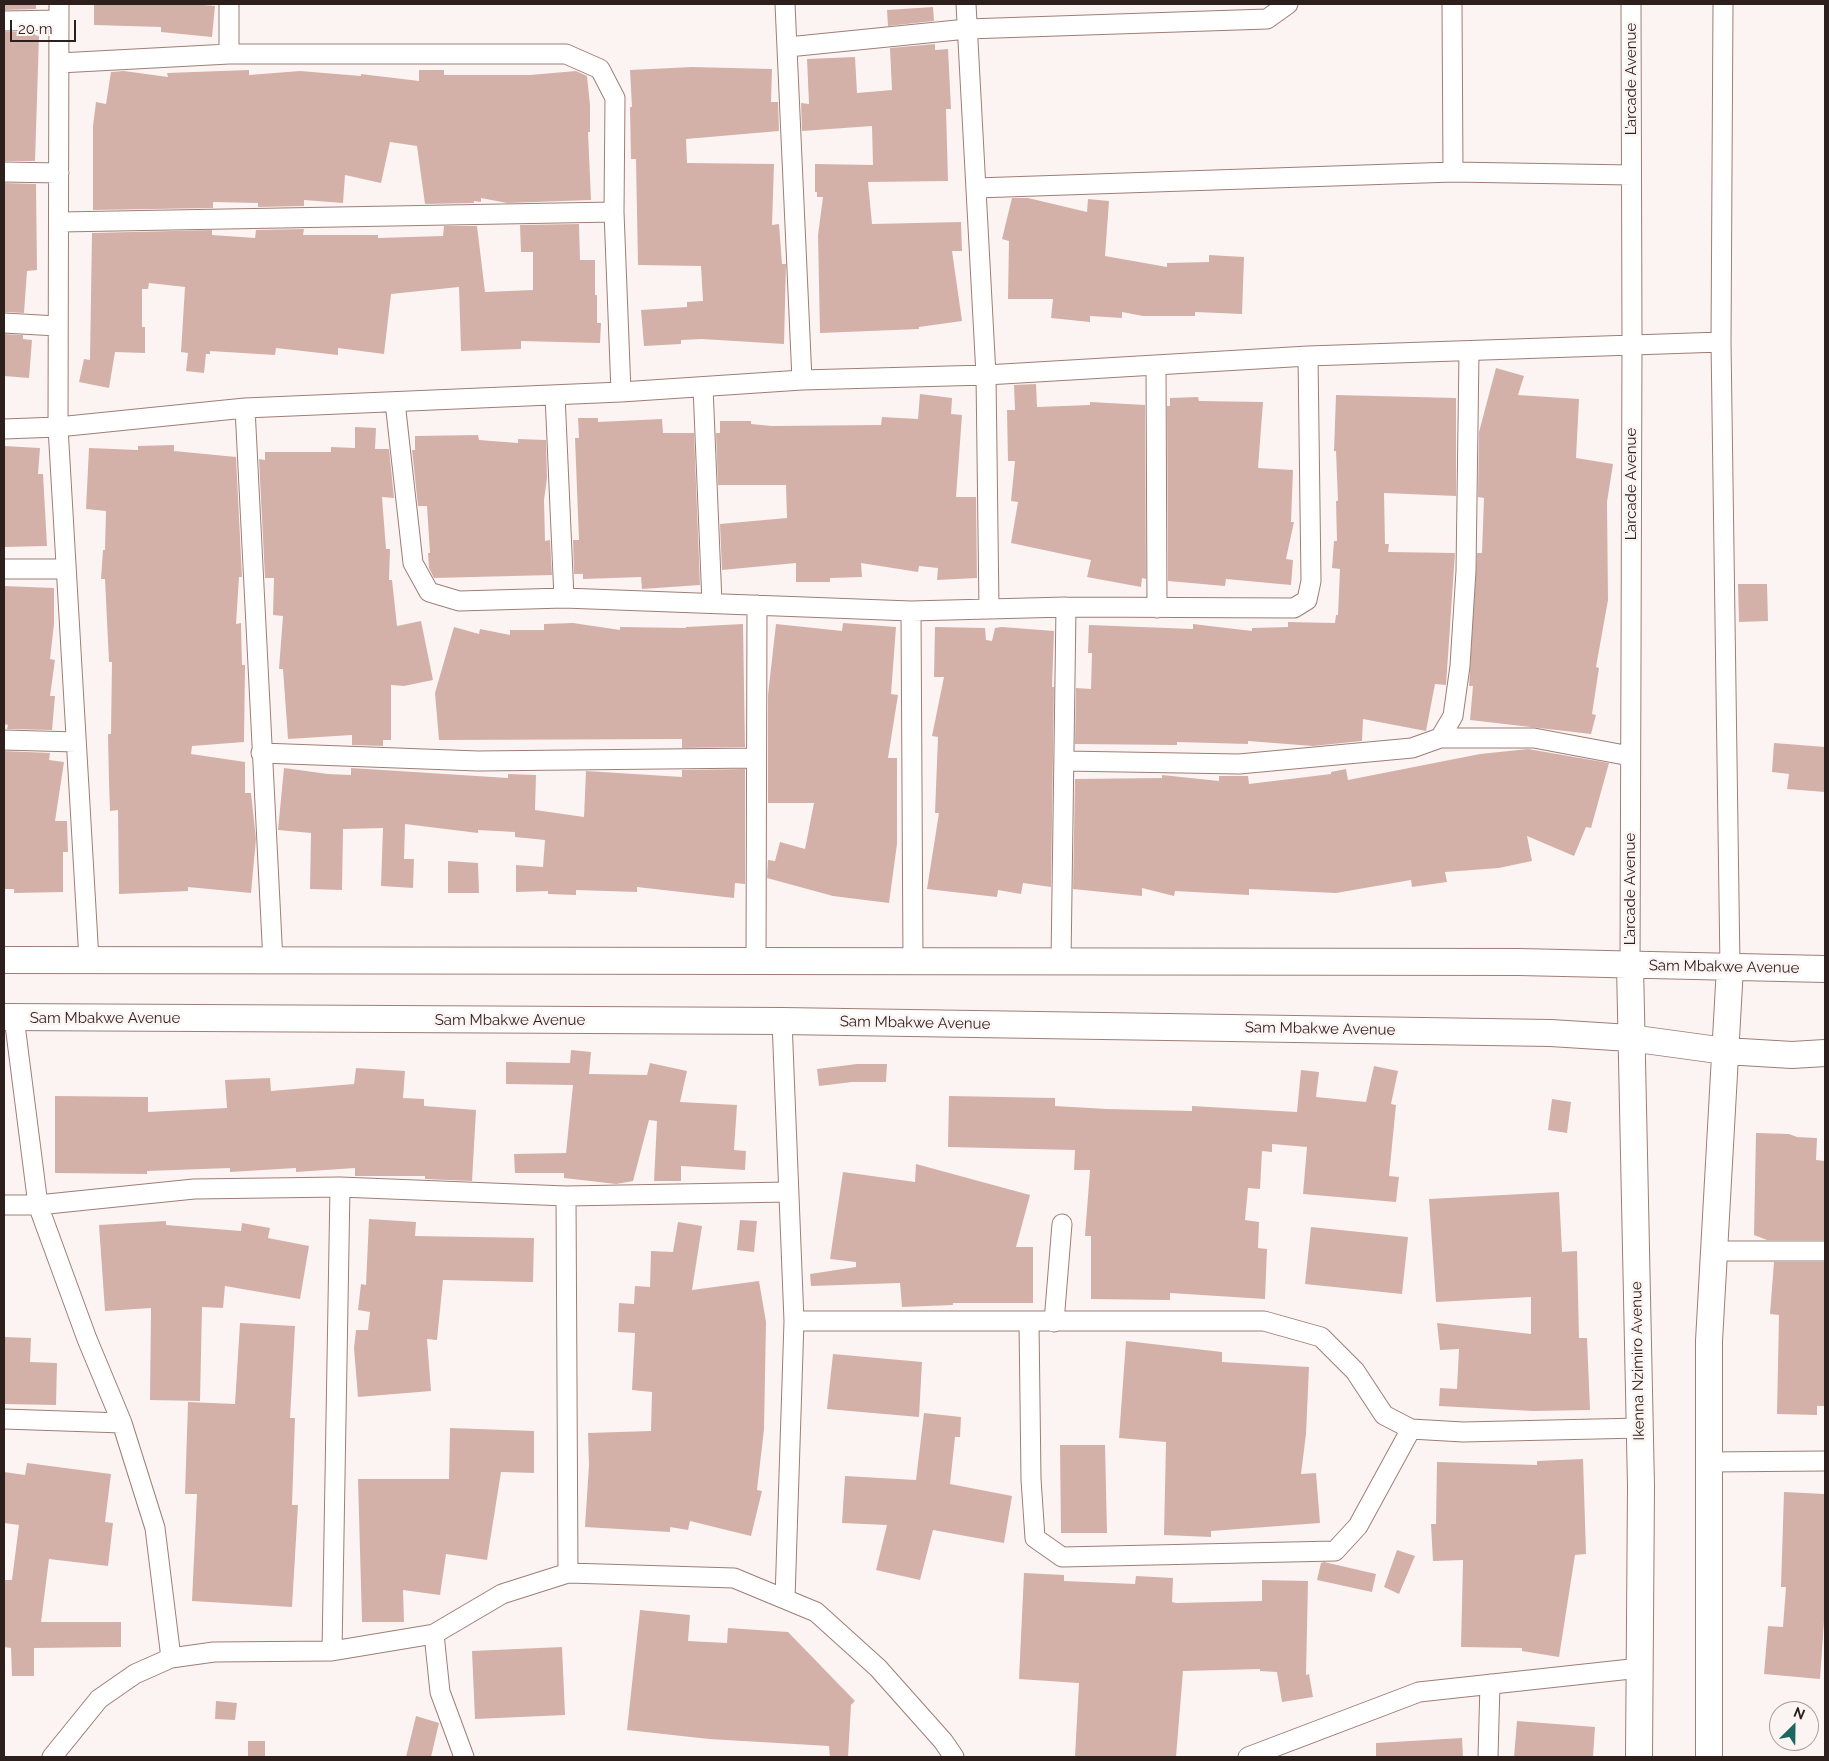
<!DOCTYPE html>
<html>
<head>
<meta charset="utf-8">
<style>
	body { margin:0 }
	#map { position:relative; width:1829px; height:1761px; overflow:hidden; background:#fcf4f2; font-family:Raleway,sans-serif }
	canvas { display:block }
	.frame { position:absolute; inset:0; border:5px solid #2c1f1c; pointer-events:none }
	.north { position:absolute; left:1769px; top:1701px; width:50px; height:50px; box-sizing:border-box; background:#fcf4f2; border:1px solid #a99f9c; border-radius:50%; rotate:23deg; font-size:14px; font-weight:700; line-height:20px; text-align:center; color:#2c1f1c }
	.north::after { content:''; display:block; margin:auto; width:18px; height:22px; background:#1c675f; clip-path:polygon(50% 0,100% 100%,50% 72%,0 100%) }
	.scale { position:absolute; left:10px; top:20px; width:66px; height:22px; box-sizing:border-box; border:2px solid #2c1f1c; border-top:0; padding-left:6px; font-size:15px; line-height:18px; white-space:nowrap; color:#2c1f1c; -webkit-text-stroke:4px #fcf4f2; paint-order:stroke }
</style>
</head>
<body>
<div id="map">
<canvas width="1829" height="1761"></canvas>
<div class="frame"></div>
<div class="north">N</div>
<div class="scale">20 m</div>
</div>
<script>
const c = document.querySelector('canvas').getContext('2d');
c.lineJoin = 'round';
function fillPath(path, color) { c.fillStyle = color; c.fill(path, 'evenodd'); }
function strokePath(path, color, width, dash) { c.strokeStyle = color; c.lineWidth = width; c.lineCap = dash ? 'butt' : 'round'; c.setLineDash(dash || []); c.stroke(path); }
function drawText(font, color, halo, rows, align = 'center') {
  c.font = font + ' Raleway,sans-serif'; c.lineWidth = 5; c.setLineDash([]); c.textBaseline = 'middle'; c.strokeStyle = halo; c.fillStyle = color; for (const [text, x, y, turn = 0] of rows) {
    c.save(); c.translate(x, y); c.rotate((+turn || 0) * Math.PI / 180); c.textAlign = isNaN(turn) ? turn : align; if (halo) c.strokeText(text, 0, 0); c.fillText(text, 0, 0); c.restore();
  }
}
const building = new Path2D(`
	M 4,4 L 36,4 L 36,9 L 4,10 Z
	M 94,4 L 192,4 L 215,6 L 212,37 L 161,32 L 161,27 L 94,25 Z
	M 933,7 L 934,21 L 888,26 L 887,10 Z
	M 4,32 L 35,32 L 35,35 L 39,36 L 35,161 L 4,161 Z
	M 935,44 L 935,50 L 948,49 L 951,109 L 946,109 L 948,181 L 868,182 L 872,224 L 961,222 L 962,251 L 952,251 L 962,321 L 919,327 L 919,329 L 820,333 L 818,235 L 823,197 L 817,197 L 817,192 L 815,192 L 815,164 L 873,165 L 872,126 L 802,131 L 801,103 L 809,104 L 807,59 L 855,57 L 857,93 L 892,90 L 890,48 Z
	M 692,67 L 772,69 L 771,102 L 778,102 L 779,131 L 686,139 L 687,163 L 774,164 L 772,225 L 779,224 L 782,264 L 786,264 L 784,344 L 702,339 L 681,340 L 681,344 L 644,346 L 641,310 L 687,307 L 687,302 L 703,301 L 701,266 L 638,265 L 636,159 L 631,159 L 630,107 L 632,107 L 630,70 Z
	M 249,70 L 249,75 L 300,71 L 361,76 L 361,74 L 419,81 L 419,70 L 444,70 L 444,75 L 530,75 L 576,71 L 587,76 L 590,105 L 590,132 L 588,132 L 591,200 L 507,203 L 481,198 L 481,202 L 474,201 L 474,203 L 425,204 L 417,146 L 390,142 L 381,183 L 345,175 L 343,203 L 304,200 L 304,206 L 258,207 L 258,203 L 213,202 L 213,208 L 93,210 L 93,126 L 96,102 L 106,104 L 111,72 L 124,71 L 168,77 L 167,73 Z
	M 4,183 L 36,184 L 37,270 L 27,271 L 24,313 L 4,312 Z
	M 1012,198 L 1028,198 L 1087,212 L 1088,199 L 1109,201 L 1105,256 L 1167,267 L 1167,263 L 1209,262 L 1209,255 L 1244,257 L 1242,314 L 1195,312 L 1195,316 L 1143,316 L 1122,312 L 1122,318 L 1090,316 L 1090,322 L 1051,318 L 1053,299 L 1008,299 L 1009,241 L 1002,239 Z
	M 579,224 L 580,260 L 595,260 L 595,295 L 597,295 L 597,323 L 601,323 L 600,343 L 521,341 L 521,349 L 461,351 L 459,287 L 391,294 L 384,354 L 338,348 L 338,355 L 276,348 L 275,355 L 210,351 L 210,354 L 206,354 L 204,373 L 186,371 L 188,353 L 181,352 L 185,287 L 149,283 L 148,289 L 142,289 L 142,327 L 145,327 L 145,353 L 115,352 L 109,388 L 79,382 L 84,359 L 90,360 L 92,233 L 212,230 L 212,235 L 255,238 L 256,230 L 304,229 L 303,235 L 378,235 L 378,238 L 443,236 L 444,226 L 477,226 L 485,292 L 533,290 L 533,252 L 521,252 L 520,225 Z
	M 4,334 L 23,335 L 23,339 L 32,340 L 29,378 L 4,376 Z
	M 1496,368 L 1524,376 L 1518,395 L 1579,399 L 1576,458 L 1613,464 L 1607,502 L 1608,600 L 1596,667 L 1599,668 L 1592,714 L 1596,715 L 1591,734 L 1470,720 L 1473,686 L 1469,686 L 1477,553 L 1482,553 L 1484,498 L 1478,497 L 1479,432 Z
	M 1036,384 L 1037,407 L 1090,405 L 1090,402 L 1145,405 L 1146,579 L 1142,578 L 1141,587 L 1087,577 L 1091,560 L 1011,543 L 1018,502 L 1011,501 L 1015,461 L 1008,461 L 1007,410 L 1015,410 L 1014,385 Z
	M 920,394 L 952,398 L 951,414 L 962,415 L 956,497 L 976,497 L 977,578 L 937,580 L 938,568 L 919,566 L 918,572 L 861,563 L 862,577 L 830,578 L 830,582 L 796,582 L 796,563 L 722,570 L 720,524 L 787,518 L 786,485 L 718,485 L 716,433 L 720,433 L 720,421 L 751,421 L 751,424 L 772,426 L 881,425 L 882,417 L 918,419 Z
	M 1336,395 L 1456,398 L 1456,496 L 1384,493 L 1385,544 L 1389,544 L 1388,552 L 1455,553 L 1446,685 L 1435,684 L 1426,731 L 1363,719 L 1362,741 L 1313,746 L 1248,741 L 1248,744 L 1177,742 L 1177,745 L 1075,744 L 1076,688 L 1091,689 L 1092,653 L 1088,653 L 1089,625 L 1193,629 L 1193,624 L 1252,631 L 1252,628 L 1288,627 L 1288,622 L 1335,623 L 1336,615 L 1338,615 L 1340,569 L 1332,568 L 1334,541 L 1337,541 L 1336,501 L 1338,501 L 1336,451 L 1334,451 Z
	M 1198,397 L 1199,401 L 1263,402 L 1258,468 L 1293,470 L 1291,522 L 1294,522 L 1286,559 L 1293,560 L 1291,585 L 1226,579 L 1225,586 L 1168,581 L 1167,406 L 1170,406 L 1170,398 Z
	M 578,418 L 598,418 L 598,422 L 662,419 L 663,433 L 694,433 L 700,585 L 642,589 L 641,577 L 583,579 L 583,574 L 574,574 L 573,540 L 579,540 L 575,438 L 579,438 Z
	M 355,427 L 376,428 L 375,449 L 389,449 L 394,498 L 382,497 L 386,549 L 390,549 L 389,580 L 392,580 L 397,626 L 421,621 L 433,680 L 404,686 L 391,685 L 391,740 L 383,740 L 383,746 L 352,745 L 352,735 L 288,739 L 283,669 L 279,669 L 283,616 L 273,615 L 274,578 L 265,578 L 259,459 L 265,460 L 265,452 L 331,452 L 331,447 L 355,448 Z
	M 478,435 L 479,440 L 518,443 L 518,439 L 546,440 L 547,478 L 544,500 L 545,541 L 550,540 L 552,575 L 434,578 L 429,568 L 428,553 L 430,553 L 427,506 L 418,506 L 412,450 L 415,450 L 415,436 Z
	M 174,445 L 174,451 L 236,457 L 242,577 L 239,577 L 236,624 L 241,623 L 242,665 L 245,665 L 244,742 L 192,746 L 191,754 L 245,762 L 245,793 L 251,793 L 256,839 L 251,893 L 188,887 L 188,891 L 119,894 L 118,810 L 110,811 L 109,782 L 108,734 L 111,734 L 112,662 L 109,662 L 105,579 L 101,579 L 103,550 L 105,550 L 106,511 L 86,509 L 89,448 L 138,450 L 138,446 Z
	M 4,446 L 40,448 L 38,474 L 43,474 L 47,546 L 4,547 Z
	M 1738,584 L 1767,584 L 1768,621 L 1739,622 Z
	M 4,586 L 54,588 L 54,624 L 50,659 L 55,660 L 50,696 L 55,696 L 52,730 L 7,729 L 8,725 L 4,724 Z
	M 573,623 L 620,630 L 620,627 L 686,628 L 686,627 L 743,624 L 745,747 L 682,748 L 682,739 L 439,740 L 435,693 L 454,627 L 479,634 L 480,629 L 510,635 L 510,630 L 544,630 L 544,624 Z
	M 843,623 L 896,627 L 891,694 L 898,695 L 888,758 L 897,758 L 897,844 L 889,903 L 833,896 L 767,878 L 768,860 L 775,861 L 780,842 L 805,849 L 814,803 L 768,803 L 768,695 L 776,624 L 842,631 Z
	M 935,627 L 985,628 L 986,640 L 992,641 L 995,628 L 1002,627 L 1054,631 L 1052,687 L 1054,687 L 1051,887 L 1023,883 L 1021,894 L 998,890 L 997,897 L 927,889 L 939,813 L 935,813 L 938,737 L 932,736 L 944,677 L 934,677 Z
	M 1774,743 L 1825,747 L 1825,792 L 1787,789 L 1789,774 L 1772,772 Z
	M 1528,749 L 1609,763 L 1591,828 L 1586,827 L 1574,856 L 1527,836 L 1532,861 L 1499,868 L 1445,872 L 1447,882 L 1412,887 L 1411,880 L 1336,893 L 1249,889 L 1249,895 L 1175,891 L 1174,896 L 1142,888 L 1142,896 L 1073,889 L 1075,779 L 1162,778 L 1162,775 L 1219,781 L 1219,776 L 1248,776 L 1249,784 L 1331,774 L 1331,772 L 1346,769 L 1348,780 L 1480,754 Z
	M 4,751 L 50,753 L 49,760 L 64,762 L 55,821 L 67,821 L 68,852 L 63,852 L 63,892 L 14,893 L 14,889 L 4,889 Z
	M 284,768 L 328,774 L 351,775 L 351,768 L 508,778 L 508,774 L 536,775 L 535,810 L 584,817 L 586,771 L 682,777 L 682,770 L 745,769 L 745,884 L 735,883 L 734,898 L 637,887 L 637,892 L 576,890 L 576,895 L 548,894 L 548,891 L 516,892 L 516,865 L 543,867 L 545,840 L 515,837 L 515,832 L 478,830 L 478,833 L 405,824 L 404,859 L 414,859 L 413,888 L 381,886 L 383,828 L 343,829 L 342,890 L 310,889 L 311,833 L 278,830 Z
	M 448,861 L 478,863 L 479,893 L 448,893 Z
	M 571,1050 L 591,1052 L 589,1074 L 647,1075 L 650,1063 L 687,1071 L 680,1102 L 737,1105 L 734,1150 L 746,1151 L 745,1170 L 681,1166 L 681,1181 L 654,1181 L 657,1121 L 649,1120 L 633,1181 L 616,1184 L 564,1178 L 564,1173 L 515,1173 L 514,1154 L 566,1153 L 573,1085 L 506,1084 L 506,1062 L 570,1063 Z
	M 857,1064 L 887,1064 L 886,1082 L 852,1082 L 819,1086 L 817,1069 Z
	M 1374,1066 L 1398,1071 L 1391,1104 L 1396,1105 L 1389,1176 L 1399,1177 L 1396,1202 L 1303,1194 L 1307,1147 L 1272,1144 L 1272,1152 L 1262,1151 L 1260,1189 L 1248,1188 L 1245,1220 L 1259,1222 L 1258,1248 L 1267,1249 L 1265,1299 L 1170,1293 L 1170,1300 L 1091,1299 L 1091,1236 L 1085,1236 L 1090,1170 L 1074,1170 L 1075,1150 L 948,1147 L 949,1096 L 1055,1098 L 1055,1106 L 1107,1109 L 1192,1111 L 1192,1106 L 1297,1112 L 1301,1070 L 1319,1072 L 1316,1097 L 1366,1102 Z
	M 356,1068 L 405,1071 L 403,1098 L 424,1099 L 424,1106 L 476,1110 L 472,1181 L 425,1179 L 425,1176 L 355,1176 L 355,1168 L 296,1172 L 296,1168 L 230,1172 L 230,1168 L 147,1171 L 147,1174 L 55,1173 L 55,1096 L 148,1097 L 148,1112 L 227,1108 L 225,1080 L 270,1078 L 271,1091 L 354,1084 Z
	M 1552,1099 L 1571,1102 L 1567,1133 L 1548,1130 Z
	M 1756,1133 L 1789,1134 L 1797,1137 L 1817,1138 L 1816,1160 L 1825,1161 L 1825,1240 L 1767,1240 L 1754,1235 Z
	M 916,1164 L 1030,1195 L 1016,1247 L 1033,1247 L 1033,1303 L 953,1303 L 953,1305 L 902,1307 L 900,1283 L 811,1286 L 810,1274 L 856,1267 L 856,1262 L 830,1259 L 843,1172 L 915,1182 Z
	M 1559,1192 L 1562,1252 L 1577,1251 L 1579,1338 L 1587,1338 L 1590,1410 L 1533,1411 L 1439,1406 L 1440,1388 L 1457,1389 L 1459,1349 L 1440,1350 L 1437,1323 L 1531,1334 L 1531,1297 L 1436,1302 L 1429,1199 Z
	M 369,1219 L 416,1222 L 415,1236 L 534,1238 L 533,1282 L 443,1280 L 437,1340 L 427,1339 L 431,1391 L 358,1397 L 354,1348 L 356,1330 L 368,1330 L 370,1312 L 358,1310 L 361,1284 L 366,1285 Z
	M 740,1220 L 757,1221 L 754,1252 L 737,1250 Z
	M 166,1221 L 166,1225 L 241,1231 L 242,1223 L 270,1228 L 268,1238 L 309,1246 L 300,1299 L 225,1286 L 223,1308 L 202,1307 L 200,1401 L 150,1400 L 151,1308 L 105,1311 L 99,1225 Z
	M 678,1222 L 702,1226 L 692,1290 L 759,1281 L 766,1322 L 764,1429 L 757,1490 L 762,1491 L 751,1536 L 690,1521 L 688,1530 L 670,1527 L 670,1532 L 585,1527 L 589,1465 L 588,1433 L 651,1431 L 652,1392 L 632,1390 L 635,1333 L 618,1332 L 619,1303 L 634,1304 L 635,1286 L 650,1287 L 651,1251 L 673,1252 Z
	M 1311,1227 L 1408,1237 L 1402,1294 L 1305,1284 Z
	M 1774,1262 L 1825,1262 L 1825,1406 L 1817,1406 L 1817,1415 L 1777,1414 L 1779,1315 L 1770,1314 Z
	M 240,1323 L 295,1326 L 290,1418 L 295,1418 L 292,1505 L 298,1505 L 292,1607 L 192,1601 L 197,1494 L 185,1494 L 188,1402 L 235,1404 Z
	M 4,1337 L 31,1338 L 30,1362 L 57,1363 L 56,1405 L 4,1404 Z
	M 1126,1341 L 1222,1352 L 1222,1362 L 1309,1367 L 1306,1434 L 1301,1474 L 1316,1473 L 1320,1523 L 1211,1531 L 1211,1537 L 1164,1535 L 1166,1442 L 1119,1438 Z
	M 833,1354 L 922,1362 L 919,1417 L 827,1409 Z
	M 924,1413 L 961,1417 L 960,1437 L 955,1437 L 950,1484 L 1012,1496 L 1004,1543 L 933,1530 L 920,1580 L 876,1570 L 887,1525 L 842,1523 L 845,1476 L 916,1480 Z
	M 450,1428 L 534,1431 L 534,1473 L 501,1472 L 487,1560 L 446,1554 L 440,1595 L 403,1590 L 404,1622 L 362,1622 L 358,1479 L 449,1479 Z
	M 1060,1445 L 1105,1445 L 1107,1533 L 1061,1533 Z
	M 1583,1459 L 1586,1554 L 1575,1555 L 1559,1657 L 1522,1651 L 1522,1648 L 1461,1647 L 1463,1560 L 1433,1561 L 1431,1524 L 1436,1524 L 1437,1462 L 1537,1465 L 1537,1461 Z
	M 27,1463 L 111,1474 L 105,1522 L 113,1523 L 108,1566 L 49,1559 L 41,1622 L 121,1622 L 121,1647 L 34,1648 L 34,1676 L 12,1676 L 11,1648 L 4,1647 L 4,1580 L 12,1580 L 19,1525 L 4,1523 L 4,1472 L 25,1475 Z
	M 1784,1492 L 1825,1494 L 1825,1607 L 1820,1679 L 1764,1674 L 1768,1626 L 1783,1627 L 1786,1587 L 1781,1587 Z
	M 1397,1550 L 1415,1556 L 1399,1594 L 1384,1587 Z
	M 1324,1562 L 1376,1574 L 1372,1592 L 1317,1580 L 1321,1563 Z
	M 1024,1573 L 1064,1575 L 1064,1581 L 1135,1584 L 1136,1576 L 1173,1578 L 1172,1602 L 1176,1603 L 1262,1601 L 1262,1580 L 1308,1581 L 1306,1675 L 1309,1674 L 1313,1697 L 1282,1702 L 1277,1672 L 1260,1671 L 1260,1669 L 1183,1671 L 1176,1757 L 1075,1757 L 1079,1683 L 1019,1679 Z
	M 640,1610 L 690,1615 L 688,1641 L 727,1643 L 728,1628 L 788,1632 L 855,1701 L 851,1705 L 848,1757 L 830,1757 L 829,1746 L 709,1739 L 627,1730 Z
	M 562,1647 L 565,1715 L 475,1719 L 472,1651 Z
	M 216,1701 L 237,1703 L 235,1720 L 215,1719 Z
	M 416,1716 L 439,1723 L 431,1757 L 406,1757 Z
	M 1517,1721 L 1595,1727 L 1593,1757 L 1514,1757 Z
	M 1462,1738 L 1463,1757 L 1376,1757 L 1376,1743 Z
	M 248,1741 L 265,1741 L 265,1757 L 248,1757 Z`);
const street = new Path2D(`
	M 59,4 L 58,427 L 89,960
	M 229,4 L 229,54
	M 785,4 L 802,380
	M 966,4 L 986,375 L 989,609
	M 1452,4 L 1453,172
	M 1723,4 L 1721,342 L 1730,967
	M 4,21 L 59,20
	M 788,47 L 967,29 L 1267,19 L 1288,4
	M 59,63 L 229,54 L 566,54 L 600,69 L 615,98 L 614,212 L 621,392
	M 4,172 L 59,173
	M 976,188 L 1453,172 L 1631,175
	M 60,222 L 614,212
	M 4,323 L 57,326
	M 1156,365 L 1157,608
	M 703,387 L 712,603
	M 555,395 L 564,598
	M 395,402 L 413,563 L 429,592 L 459,601 L 564,598 L 911,611 L 1066,607 L 1294,608 L 1307,600 L 1311,581 L 1308,356
	M 245,408 L 273,962
	M 4,429 L 58,427 L 245,408 L 621,392 L 802,380 L 986,375 L 1308,356 L 1721,342
	M 4,569 L 66,569
	M 911,611 L 913,962
	M 1440,738 L 1534,738 L 1630,756
	M 4,740 L 76,742
	M 261,753 L 478,761 L 756,758
	M 1064,761 L 1239,764 L 1412,748 L 1440,738 L 1453,716 L 1460,666 L 1466,571 L 1469,352
	M 756,962 L 757,605
	M 1061,962 L 1066,607
	M 1630,965 L 1632,345 L 1631,4
	M 14,1017 L 38,1205 L 87,1339 L 122,1423 L 155,1528 L 171,1658
	M 782,1021 L 794,1321 L 785,1599
	M 566,1196 L 568,1573
	M 4,1205 L 38,1205 L 194,1189 L 340,1187 L 566,1196 L 789,1192
	M 1714,1251 L 1825,1251
	M 794,1321 L 1264,1321 L 1321,1337 L 1355,1371 L 1384,1415 L 1411,1429 L 1463,1432 L 1640,1428
	M 1054,1322 L 1062,1224
	M 1029,1323 L 1031,1479 L 1035,1538 L 1062,1557 L 1335,1551 L 1358,1526 L 1411,1429
	M 4,1419 L 122,1423
	M 1709,1462 L 1825,1461
	M 434,1634 L 440,1692 L 464,1757
	M 332,1651 L 340,1187
	M 52,1757 L 99,1699 L 135,1674 L 171,1658 L 214,1652 L 332,1651 L 434,1634 L 502,1594 L 568,1573 L 734,1578 L 816,1612 L 878,1668 L 943,1741 L 954,1757
	M 1248,1757 L 1419,1692 L 1640,1668
	M 1488,1757 L 1490,1684`);
const secondary = new Path2D(`
	M 4,960 L 1519,962 L 1825,969
	M 1630,965 L 1641,1486 L 1639,1757
	M 4,1017 L 782,1021 L 1551,1033 L 1630,1038 L 1725,1051 L 1792,1055 L 1825,1053
	M 1709,1757 L 1709,1341 L 1730,967`);
const streetNames = [
	["L’arcade Avenue",1631,79,-90],
	["L’arcade Avenue",1631,484,-90],
	["L’arcade Avenue",1630,889,-90],
	["Sam Mbakwe Avenue",1724,967,1],
	["Sam Mbakwe Avenue",105,1018],
	["Sam Mbakwe Avenue",510,1020],
	["Sam Mbakwe Avenue",915,1023,1],
	["Sam Mbakwe Avenue",1320,1029,1],
	["Ikenna Nzimiro Avenue",1638,1361,-91]
];
fillPath(building, '#d4b1a8');
strokePath(street, '#9e7e76', 21);
strokePath(secondary, '#9e7e76', 28);
strokePath(street, '#fff', 19);
strokePath(secondary, '#fff', 26);
drawText('15px', '#2c1f1c', '#fcf4f2', streetNames);
</script>
</body>
</html>
